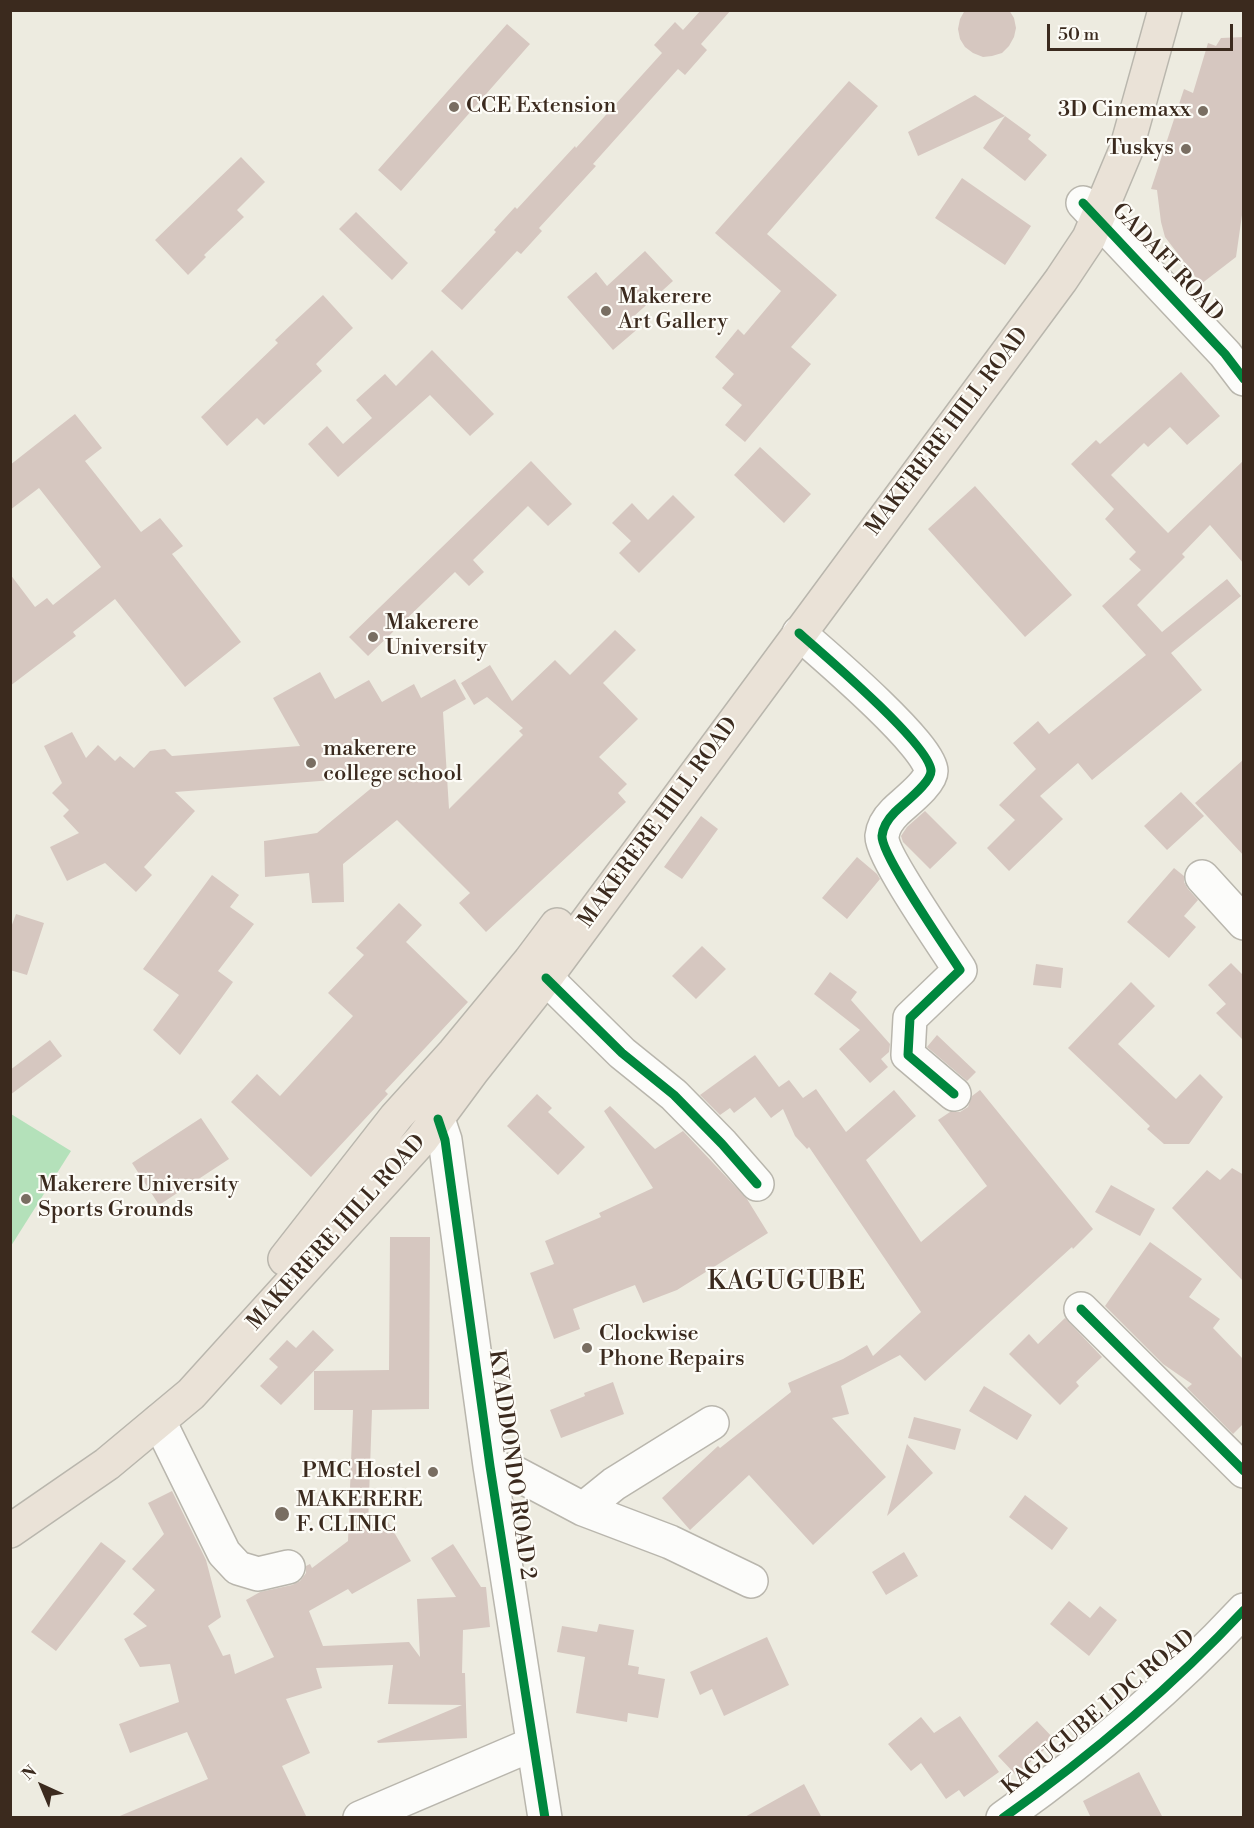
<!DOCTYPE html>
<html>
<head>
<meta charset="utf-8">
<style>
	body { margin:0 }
	#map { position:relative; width:1254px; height:1828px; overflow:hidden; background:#edebe0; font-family:"Libre Bodoni",serif }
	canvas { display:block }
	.frame { position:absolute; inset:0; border:12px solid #3b2a1e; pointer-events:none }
	.north { position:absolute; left:12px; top:1756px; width:60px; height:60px; -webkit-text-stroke:4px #fdfcf7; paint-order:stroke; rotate:316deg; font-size:16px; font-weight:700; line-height:24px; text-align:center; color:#3b2a1e }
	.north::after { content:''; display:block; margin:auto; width:21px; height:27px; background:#3b2a1e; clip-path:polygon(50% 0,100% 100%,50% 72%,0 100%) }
	.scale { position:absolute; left:1047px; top:24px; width:186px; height:27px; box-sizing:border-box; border:3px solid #3b2a1e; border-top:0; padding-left:8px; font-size:18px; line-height:21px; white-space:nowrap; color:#3b2a1e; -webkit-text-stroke:4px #fdfcf7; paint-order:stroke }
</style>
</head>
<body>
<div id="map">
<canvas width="1254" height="1828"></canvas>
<div class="frame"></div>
<div class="north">N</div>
<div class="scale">50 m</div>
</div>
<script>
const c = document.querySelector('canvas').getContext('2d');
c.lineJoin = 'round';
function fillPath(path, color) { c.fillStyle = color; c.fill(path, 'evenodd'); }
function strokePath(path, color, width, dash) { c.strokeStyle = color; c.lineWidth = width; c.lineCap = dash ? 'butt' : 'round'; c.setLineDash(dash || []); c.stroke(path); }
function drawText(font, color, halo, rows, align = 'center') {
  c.font = font + ' "Libre Bodoni",serif'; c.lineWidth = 4.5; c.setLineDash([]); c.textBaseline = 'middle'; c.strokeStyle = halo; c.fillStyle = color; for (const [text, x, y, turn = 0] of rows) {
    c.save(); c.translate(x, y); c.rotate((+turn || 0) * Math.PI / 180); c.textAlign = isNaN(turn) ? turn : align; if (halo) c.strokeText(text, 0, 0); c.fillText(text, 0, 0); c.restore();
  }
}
const green = new Path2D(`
	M 11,1114 L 71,1151 L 11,1246 Z`);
const building = new Path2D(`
	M 701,10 L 731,10 L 701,44 L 707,50 L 685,75 L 678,69 L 593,164 L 596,166 L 539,228 L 542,231 L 521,254 L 517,251 L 462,310 L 441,291 L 496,232 L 494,230 L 515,207 L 517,209 L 575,146 L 576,148 L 662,53 L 654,45 L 675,22 L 683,30 Z
	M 965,10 L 1009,10 L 1014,18 L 1016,28 L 1014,37 L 1009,46 L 1002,53 L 992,56 L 983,57 L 973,53 L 965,47 L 960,39 L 958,29 L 960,19 Z
	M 507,24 L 530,44 L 401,191 L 378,170 Z
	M 1244,37 L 1244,201 L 1236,257 L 1201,284 L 1165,237 L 1161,222 L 1157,190 L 1151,189 L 1184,89 L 1193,93 L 1208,43 L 1216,46 L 1221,38 Z
	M 849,81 L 878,106 L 767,234 L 837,295 L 791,347 L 811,364 L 745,442 L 725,425 L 742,405 L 722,388 L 734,374 L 715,357 L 738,329 L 744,335 L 781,291 L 715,233 Z
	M 975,95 L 1005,116 L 918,156 L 908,132 Z
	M 1005,116 L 1031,135 L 1028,139 L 1047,155 L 1025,181 L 983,148 Z
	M 241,157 L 265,182 L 237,210 L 244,217 L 204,255 L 206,257 L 188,275 L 155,240 Z
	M 962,178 L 1031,226 L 1005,265 L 935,218 Z
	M 356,212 L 408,263 L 392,280 L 339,229 Z
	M 645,251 L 673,281 L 633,317 L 641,326 L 613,350 L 567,297 L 596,272 L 607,286 Z
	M 323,295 L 353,328 L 316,364 L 322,371 L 264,425 L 257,418 L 227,446 L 201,417 L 278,343 L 275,340 Z
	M 432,350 L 494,414 L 470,436 L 430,395 L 338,477 L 308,444 L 327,426 L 343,444 L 372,418 L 356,400 L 385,374 L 396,386 Z
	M 1181,372 L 1220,416 L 1187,445 L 1170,427 L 1148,447 L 1144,443 L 1111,475 L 1168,533 L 1244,460 L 1244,564 L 1210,525 L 1182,554 L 1185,557 L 1137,605 L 1162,632 L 1227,579 L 1241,596 L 1171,653 L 1202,690 L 1092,780 L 1078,763 L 1040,796 L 1063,819 L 1009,871 L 987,848 L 1015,820 L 999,805 L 1036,769 L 1013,743 L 1038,721 L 1049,734 L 1146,655 L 1102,606 L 1141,570 L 1129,559 L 1136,552 L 1105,519 L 1114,509 L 1071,464 L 1096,440 L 1100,444 Z
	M 75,414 L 102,448 L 85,461 L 141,532 L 160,518 L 183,546 L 172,554 L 241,642 L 185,687 L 115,599 L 73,632 L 76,636 L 10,686 L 10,574 L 35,607 L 47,598 L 53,605 L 101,567 L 39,488 L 10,510 L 10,465 Z
	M 760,447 L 811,494 L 784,523 L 734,475 Z
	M 531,461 L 572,504 L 548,526 L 528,506 L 473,560 L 484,572 L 469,586 L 455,572 L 368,656 L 349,637 Z
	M 975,486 L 1072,595 L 1025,637 L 928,529 Z
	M 673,495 L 695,517 L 639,573 L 619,553 L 631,541 L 612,523 L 632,503 L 648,520 Z
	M 615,630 L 636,650 L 603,683 L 638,719 L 599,757 L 627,784 L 618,793 L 626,802 L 486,932 L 459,903 L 470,893 L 397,820 L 343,864 L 344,902 L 312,903 L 309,873 L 265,877 L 264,841 L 317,833 L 386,776 L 175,792 L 195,811 L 144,867 L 152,875 L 136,892 L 105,863 L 67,881 L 50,847 L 79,833 L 63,816 L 69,810 L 52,793 L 62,783 L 44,746 L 72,732 L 86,758 L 98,745 L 115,761 L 120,756 L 134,768 L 150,751 L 165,749 L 172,756 L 300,746 L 273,698 L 320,672 L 335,699 L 369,680 L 382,702 L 414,684 L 421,698 L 455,679 L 466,699 L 443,712 L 449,809 L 523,735 L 519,731 L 523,728 L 487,697 L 474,705 L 461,683 L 490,665 L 512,701 L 555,660 L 570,675 Z
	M 1244,759 L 1244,856 L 1195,803 Z
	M 1181,792 L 1204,816 L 1167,850 L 1144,826 Z
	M 925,811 L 957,843 L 930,869 L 903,842 L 901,836 L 907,827 Z
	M 701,816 L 718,829 L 682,879 L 664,867 Z
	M 857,857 L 877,874 L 880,879 L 847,919 L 822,898 Z
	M 1174,868 L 1184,876 L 1184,882 L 1188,889 L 1198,900 L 1184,916 L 1196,927 L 1169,958 L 1127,922 Z
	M 212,875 L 239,895 L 230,907 L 254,924 L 218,971 L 233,982 L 180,1055 L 153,1030 L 179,995 L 143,969 Z
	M 399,903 L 422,925 L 406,942 L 468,1002 L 385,1091 L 388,1094 L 311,1177 L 231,1102 L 257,1074 L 280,1096 L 353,1016 L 328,993 L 364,955 L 356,948 Z
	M 16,914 L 44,923 L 27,975 L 10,970 L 10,930 Z
	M 702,946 L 726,969 L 696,999 L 672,976 Z
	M 1231,963 L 1244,976 L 1244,1041 L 1216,1013 L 1226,1004 L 1208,985 Z
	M 1036,964 L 1063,968 L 1061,988 L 1033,985 Z
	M 830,972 L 857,992 L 851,1000 L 890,1044 L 889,1052 L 881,1059 L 888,1067 L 870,1083 L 839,1049 L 860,1030 L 814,994 Z
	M 1131,982 L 1155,1006 L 1118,1044 L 1176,1099 L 1200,1074 L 1223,1097 L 1189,1144 L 1164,1144 L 1147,1129 L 1150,1126 L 1068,1048 Z
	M 937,1035 L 976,1072 L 967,1081 L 927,1047 Z
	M 50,1040 L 62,1056 L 10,1095 L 10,1070 Z
	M 755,1055 L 779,1087 L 789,1080 L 803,1098 L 816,1089 L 846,1132 L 894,1090 L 916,1116 L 866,1160 L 921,1242 L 987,1186 L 938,1120 L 950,1112 L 960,1112 L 968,1107 L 972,1096 L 980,1090 L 1093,1229 L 1073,1249 L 1072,1247 L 925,1381 L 900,1355 L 841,1386 L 849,1414 L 832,1418 L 886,1477 L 813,1545 L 749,1475 L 690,1530 L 662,1498 L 718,1446 L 720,1448 L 791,1392 L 788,1383 L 843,1359 L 867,1345 L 873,1356 L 921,1312 L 809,1147 L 807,1149 L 795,1136 L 783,1109 L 771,1118 L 755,1097 L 734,1113 L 730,1108 L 720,1115 L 700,1095 Z
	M 537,1094 L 552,1108 L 548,1112 L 585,1147 L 558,1175 L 507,1126 Z
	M 610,1106 L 655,1149 L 683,1131 L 747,1199 L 768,1233 L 677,1290 L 643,1303 L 635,1285 L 573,1309 L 580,1329 L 554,1339 L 530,1273 L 554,1264 L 545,1241 L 601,1217 L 599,1213 L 653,1188 L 604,1111 Z
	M 201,1118 L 229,1159 L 159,1205 L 132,1163 Z
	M 1232,1168 L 1244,1175 L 1244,1282 L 1172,1208 L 1207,1170 L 1220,1180 Z
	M 1111,1185 L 1155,1209 L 1140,1236 L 1095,1212 Z
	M 390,1237 L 430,1237 L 429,1409 L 372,1410 L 368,1527 L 385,1517 L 411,1561 L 352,1594 L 348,1589 L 309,1611 L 323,1646 L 409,1642 L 420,1657 L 417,1599 L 456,1597 L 431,1558 L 453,1544 L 481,1587 L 486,1587 L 490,1627 L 463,1630 L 462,1673 L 465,1673 L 467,1738 L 378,1743 L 377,1741 L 462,1705 L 388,1704 L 393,1665 L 316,1668 L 322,1688 L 286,1699 L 310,1753 L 282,1766 L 307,1818 L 115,1818 L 208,1779 L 187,1732 L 130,1753 L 119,1724 L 179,1702 L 170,1664 L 140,1667 L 124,1639 L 147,1626 L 133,1614 L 155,1590 L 132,1569 L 164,1534 L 148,1503 L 172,1491 L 206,1560 L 221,1617 L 208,1626 L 223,1656 L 230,1654 L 235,1674 L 274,1657 L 246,1600 L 260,1592 L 292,1585 L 300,1581 L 306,1573 L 306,1566 L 310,1564 L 312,1568 L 348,1541 L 353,1410 L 314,1410 L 314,1371 L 389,1370 Z
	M 1150,1242 L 1202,1279 L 1189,1297 L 1220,1319 L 1213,1328 L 1244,1360 L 1244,1423 L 1233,1434 L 1187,1388 L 1192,1384 L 1163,1364 L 1105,1306 Z
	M 1065,1318 L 1102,1357 L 1076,1382 L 1079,1386 L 1060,1405 L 1009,1354 L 1029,1334 L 1038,1344 Z
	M 313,1330 L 334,1350 L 281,1405 L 260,1386 L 278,1367 L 269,1359 L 287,1340 L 296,1348 Z
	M 613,1382 L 624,1414 L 561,1438 L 550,1410 L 585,1396 L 584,1393 Z
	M 984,1386 L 1032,1415 L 1017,1440 L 969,1411 Z
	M 914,1417 L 961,1429 L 955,1450 L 908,1438 Z
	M 907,1444 L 933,1473 L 887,1516 Z
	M 1025,1495 L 1068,1528 L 1052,1550 L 1009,1517 Z
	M 101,1542 L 126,1561 L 56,1651 L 31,1632 Z
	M 904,1552 L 918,1576 L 886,1595 L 872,1572 Z
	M 1069,1601 L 1090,1618 L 1100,1606 L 1117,1620 L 1089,1656 L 1050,1624 Z
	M 599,1624 L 634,1630 L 628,1665 L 639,1667 L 638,1674 L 665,1679 L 658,1718 L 628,1713 L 627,1722 L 576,1713 L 585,1657 L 557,1652 L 562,1626 L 597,1632 Z
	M 767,1637 L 789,1685 L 724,1716 L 712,1689 L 700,1695 L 690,1672 Z
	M 960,1716 L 999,1772 L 964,1797 L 959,1790 L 946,1799 L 921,1763 L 911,1771 L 888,1744 L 921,1717 L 934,1733 Z
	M 1037,1721 L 1055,1740 L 1016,1775 L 998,1756 Z
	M 1139,1772 L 1163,1818 L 1091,1818 L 1083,1801 Z
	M 804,1784 L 822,1818 L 743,1818 Z`);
const minor = new Path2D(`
	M 1083,203 L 1225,354 L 1244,379
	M 799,633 C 822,653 931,746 931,771 C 931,783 904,803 895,812 C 889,818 883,826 882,836 C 881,855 946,948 960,970 L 910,1018 L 908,1055 L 954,1094
	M 1202,877 L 1244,923
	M 546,978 L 622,1053 L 674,1095 L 722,1144 L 757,1184
	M 438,1119 L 445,1140 L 490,1466 L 545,1818
	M 1081,1309 L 1244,1471
	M 159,1421 L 224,1553 L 238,1568 L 258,1574 L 288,1567
	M 490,1466 L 517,1474 L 583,1509 L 670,1542 L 751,1581
	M 583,1509 L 614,1484 L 712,1423
	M 360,1818 L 533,1744
	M 1003,1818 C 1089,1757 1172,1687 1244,1610`);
const major = new Path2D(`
	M 285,1259 L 396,1117 L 454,1053 L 530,961 L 557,925
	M 10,1531 L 107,1464 L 191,1394 L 422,1139 L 473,1070 L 538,988 L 1061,280 L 1089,238 L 1126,150 L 1165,10`);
const cycleway = new Path2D(`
	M 1083,203 L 1225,354 L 1244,379
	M 799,633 C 822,653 931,746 931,771 C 931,783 904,803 895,812 C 889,818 883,826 882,836 C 881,855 946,948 960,970 L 910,1018 L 908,1055 L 954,1094
	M 546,978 L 622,1053 L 674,1095 L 722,1144 L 757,1184
	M 438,1119 L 445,1140 L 490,1466 L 545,1818
	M 1081,1309 L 1244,1471
	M 1003,1818 C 1089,1757 1172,1687 1244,1610`);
const markers = [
	[454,107,6,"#796e62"],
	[1203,111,6,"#796e62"],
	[1186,149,6,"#796e62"],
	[606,311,6,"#796e62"],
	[373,637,6,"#796e62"],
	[311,763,6,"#796e62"],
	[26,1199,6,"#796e62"],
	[587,1348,6,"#796e62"],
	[433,1472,6,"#796e62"],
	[282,1514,8,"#796e62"]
];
const poiNames = [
	["CCE Extension",466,107],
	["3D Cinemaxx",1191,111,"right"],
	["Tuskys",1174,149,"right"],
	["Makerere",618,298],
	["Art Gallery",618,323],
	["Makerere",385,624],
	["University",385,649],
	["makerere",323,750],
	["college school",323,775],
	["Makerere University",38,1186],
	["Sports Grounds",38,1211],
	["Clockwise",599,1335],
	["Phone Repairs",599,1360],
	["PMC Hostel",421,1472,"right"],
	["MAKERERE",296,1501],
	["F. CLINIC",296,1526]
];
const streetNames = [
	["GADAFI ROAD",1167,263,47],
	["MAKERERE HILL ROAD",948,432,-53],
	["MAKERERE HILL ROAD",659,823,-54],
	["MAKERERE HILL ROAD",337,1233,-48],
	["KYADDONDO ROAD 2",511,1465,82],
	["KAGUGUBE LDC ROAD",1099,1713,-40]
];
const quarterNames = [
	["KAGUGUBE",787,1283]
];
fillPath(green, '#b4e1ba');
fillPath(building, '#d6c7c0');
strokePath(minor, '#b9b6ad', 36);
strokePath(major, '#b9b6ad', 36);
strokePath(minor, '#fcfcfa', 33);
strokePath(major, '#eae2d7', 33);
strokePath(cycleway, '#00873e', 9);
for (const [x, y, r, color] of markers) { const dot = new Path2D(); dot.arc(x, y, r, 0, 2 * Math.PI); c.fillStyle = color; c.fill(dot); strokePath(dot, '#fdfcf7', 2); }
drawText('22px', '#3b2a1e', '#fdfcf7', poiNames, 'left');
drawText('22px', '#3b2a1e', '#fdfcf7', streetNames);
c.letterSpacing = '1.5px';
drawText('26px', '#3b2a1e', '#fdfcf7', quarterNames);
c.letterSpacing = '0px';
</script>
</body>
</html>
